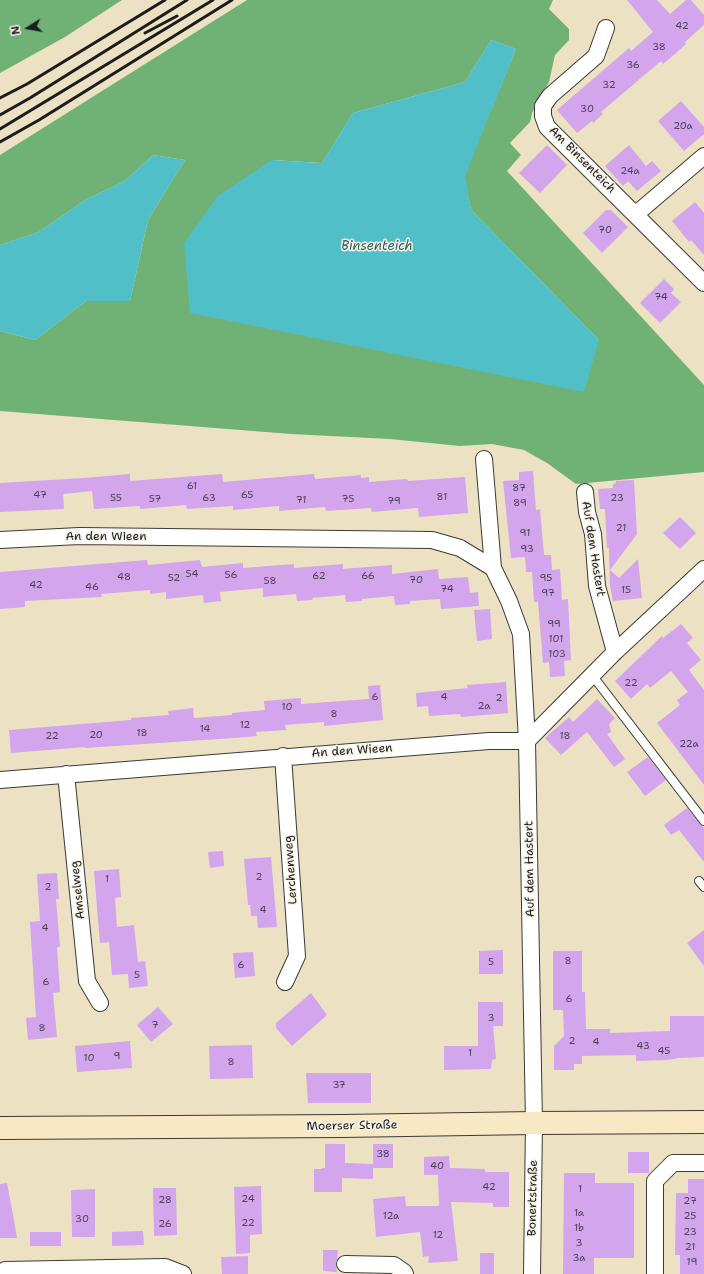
<!DOCTYPE html>
<html>
<head>
<meta charset="utf-8">
<style>
	body { margin:0 }
	#map { position:relative; width:704px; height:1274px; overflow:hidden; background:#ece2c3; font-family:"Shantell Sans",sans-serif }
	canvas { display:block }
	.north { position:absolute; left:8px; top:8px; width:40px; height:40px; -webkit-text-stroke:3px #f7f3e8; paint-order:stroke; rotate:259deg; font-size:11px; font-weight:700; line-height:16px; text-align:center; color:#1c1c1c }
	.north::after { content:''; display:block; margin:auto; width:14px; height:18px; background:#1c1c1c; clip-path:polygon(50% 0,100% 100%,50% 72%,0 100%) }
</style>
</head>
<body>
<div id="map">
<canvas width="704" height="1274"></canvas>
<div class="north">N</div>
</div>
<script>
const c = document.querySelector('canvas').getContext('2d');
c.lineJoin = 'round';
function fillPath(path, color) { c.fillStyle = color; c.fill(path, 'evenodd'); }
function strokePath(path, color, width, dash) { c.strokeStyle = color; c.lineWidth = width; c.lineCap = dash ? 'butt' : 'round'; c.setLineDash(dash || []); c.stroke(path); }
function drawText(font, color, halo, rows, align = 'center') {
  c.font = font + ' "Shantell Sans",sans-serif'; c.lineWidth = 3; c.setLineDash([]); c.textBaseline = 'middle'; c.strokeStyle = halo; c.fillStyle = color; for (const [text, x, y, turn = 0] of rows) {
    c.save(); c.translate(x, y); c.rotate((+turn || 0) * Math.PI / 180); c.textAlign = isNaN(turn) ? turn : align; if (halo) c.strokeText(text, 0, 0); c.fillText(text, 0, 0); c.restore();
  }
}
const forest = new Path2D(`
	M 0,0 L 122,0 L 65,37 L 0,73 Z
	M 247,0 L 553,0 L 549,9 L 569,29 L 569,40 L 555,55 L 549,82 L 532,113 L 530,122 L 510,143 L 521,155 L 507,171 L 704,385 L 704,472 L 576,484 L 547,463 L 524,450 L 492,444 L 460,446 L 390,439 L 291,434 L 0,411 L 0,331 L 35,340 L 86,301 L 130,301 L 148,220 L 185,160 L 153,155 L 125,181 L 85,200 L 39,232 L 0,245 L 0,155 ZM 491,40 L 516,49 L 464,176 L 471,210 L 599,340 L 272,160 L 322,163 L 353,113 L 465,82 Z`);
const water = new Path2D(`
	M 491,40 L 516,49 L 465,176 L 471,210 L 599,340 L 584,392 L 190,313 L 184,243 L 218,196 L 272,160 L 322,163 L 353,113 L 465,82 Z
	M 153,155 L 185,160 L 148,220 L 130,301 L 86,301 L 35,340 L 0,331 L 0,245 L 39,232 L 85,200 L 125,181 Z`);
const building = new Path2D(`
	M 627,0 L 657,0 L 670,14 L 686,0 L 691,0 L 704,15 L 704,25 L 685,42 L 686,44 L 675,54 L 663,64 L 661,61 L 601,112 L 603,114 L 593,123 L 592,121 L 577,133 L 557,110 L 629,48 L 631,51 L 653,32 Z
	M 681,101 L 704,127 L 704,134 L 684,151 L 658,121 Z
	M 547,145 L 567,165 L 540,193 L 519,173 Z
	M 629,145 L 646,166 L 652,161 L 661,171 L 637,191 L 628,181 L 623,186 L 605,166 Z
	M 695,202 L 704,213 L 704,255 L 691,240 L 689,242 L 672,221 Z
	M 606,210 L 611,210 L 628,227 L 602,253 L 583,233 Z
	M 664,279 L 674,289 L 671,293 L 681,302 L 660,323 L 640,303 Z
	M 533,471 L 536,510 L 540,509 L 544,555 L 551,555 L 552,570 L 560,569 L 562,600 L 568,599 L 571,660 L 564,661 L 565,676 L 550,677 L 549,662 L 543,663 L 538,602 L 534,602 L 532,572 L 526,572 L 525,557 L 511,558 L 503,481 L 519,480 L 519,472 Z
	M 130,474 L 130,481 L 222,474 L 223,482 L 314,474 L 315,479 L 361,475 L 361,478 L 369,477 L 369,482 L 407,479 L 408,481 L 465,477 L 468,513 L 419,517 L 418,508 L 372,512 L 371,508 L 326,511 L 325,507 L 279,511 L 279,506 L 233,510 L 233,506 L 187,509 L 186,505 L 140,509 L 140,506 L 94,509 L 92,491 L 63,494 L 64,509 L 0,512 L 0,483 L 84,478 Z
	M 634,480 L 637,534 L 610,570 L 619,578 L 638,559 L 642,598 L 613,601 L 610,586 L 609,548 L 607,548 L 605,509 L 600,509 L 598,489 L 613,488 L 613,484 L 616,483 L 616,481 Z
	M 680,517 L 696,533 L 680,549 L 663,533 Z
	M 147,560 L 148,565 L 200,560 L 202,567 L 243,563 L 243,568 L 294,564 L 294,568 L 343,564 L 343,569 L 392,565 L 392,574 L 438,569 L 439,579 L 468,577 L 470,593 L 478,592 L 479,606 L 441,609 L 440,599 L 410,601 L 410,604 L 395,605 L 394,596 L 362,599 L 362,601 L 346,602 L 345,595 L 312,598 L 313,600 L 297,601 L 296,594 L 263,597 L 263,588 L 220,592 L 221,601 L 204,603 L 203,595 L 166,599 L 166,592 L 150,594 L 150,590 L 101,594 L 102,597 L 25,601 L 25,607 L 0,609 L 0,572 Z
	M 490,609 L 492,639 L 477,641 L 474,610 Z
	M 681,624 L 693,638 L 687,643 L 701,660 L 689,670 L 704,690 L 704,785 L 657,723 L 680,705 L 677,700 L 688,692 L 671,671 L 650,688 L 647,684 L 631,699 L 615,681 L 662,636 L 663,638 Z
	M 506,682 L 508,713 L 461,717 L 460,714 L 429,716 L 428,706 L 417,707 L 416,693 L 468,688 L 467,685 Z
	M 380,685 L 383,720 L 324,726 L 324,722 L 285,725 L 286,730 L 256,732 L 257,736 L 234,738 L 85,748 L 85,747 L 11,753 L 9,730 L 131,720 L 131,718 L 169,715 L 168,711 L 193,708 L 194,718 L 232,715 L 232,713 L 265,710 L 264,701 L 301,698 L 301,704 L 369,699 L 368,686 Z
	M 597,699 L 615,718 L 609,724 L 611,732 L 607,734 L 625,759 L 614,767 L 587,732 L 561,755 L 545,738 L 569,717 L 573,722 Z
	M 648,757 L 666,780 L 645,796 L 627,772 Z
	M 687,808 L 704,828 L 704,862 L 679,830 L 671,835 L 664,825 Z
	M 223,851 L 224,866 L 210,868 L 208,852 Z
	M 271,857 L 277,927 L 258,928 L 257,916 L 251,916 L 250,905 L 248,905 L 244,859 Z
	M 119,869 L 121,897 L 115,898 L 117,927 L 134,925 L 138,962 L 145,961 L 148,986 L 129,988 L 128,974 L 112,975 L 109,942 L 100,943 L 94,871 Z
	M 57,873 L 59,899 L 56,899 L 60,947 L 57,947 L 60,992 L 53,993 L 57,1037 L 28,1040 L 26,1018 L 36,1017 L 30,922 L 40,921 L 37,874 Z
	M 704,930 L 704,966 L 687,943 Z
	M 503,950 L 503,974 L 479,974 L 479,951 Z
	M 553,951 L 582,951 L 582,992 L 585,992 L 586,1029 L 610,1029 L 610,1033 L 670,1031 L 670,1016 L 704,1016 L 704,1057 L 677,1058 L 675,1059 L 667,1060 L 636,1061 L 636,1055 L 582,1056 L 582,1064 L 574,1064 L 574,1070 L 554,1070 L 554,1046 L 564,1036 L 563,1010 L 553,1010 Z
	M 253,952 L 255,976 L 235,978 L 233,953 Z
	M 311,993 L 327,1015 L 292,1046 L 276,1028 L 276,1023 Z
	M 478,1002 L 503,1002 L 503,1026 L 493,1026 L 496,1059 L 492,1060 L 491,1069 L 444,1070 L 444,1046 L 478,1046 Z
	M 158,1007 L 173,1024 L 151,1042 L 137,1025 Z
	M 130,1041 L 132,1068 L 77,1072 L 75,1046 Z
	M 252,1045 L 253,1078 L 210,1079 L 209,1046 Z
	M 306,1073 L 371,1073 L 371,1103 L 308,1103 Z
	M 325,1144 L 345,1144 L 345,1163 L 373,1164 L 373,1144 L 393,1144 L 393,1168 L 373,1168 L 373,1165 L 373,1179 L 342,1178 L 342,1192 L 314,1192 L 314,1169 L 322,1169 L 322,1168 L 325,1168 Z
	M 628,1152 L 649,1152 L 649,1173 L 628,1173 Z
	M 449,1156 L 450,1168 L 485,1169 L 485,1172 L 509,1172 L 509,1207 L 493,1207 L 493,1203 L 451,1202 L 458,1261 L 428,1263 L 429,1256 L 423,1257 L 420,1232 L 376,1237 L 373,1199 L 405,1196 L 406,1206 L 439,1206 L 438,1175 L 424,1175 L 424,1157 Z
	M 564,1173 L 595,1173 L 595,1183 L 634,1183 L 634,1258 L 594,1258 L 594,1274 L 563,1274 Z
	M 688,1179 L 704,1179 L 704,1274 L 680,1274 L 680,1255 L 675,1255 L 676,1193 L 688,1193 Z
	M 7,1183 L 13,1215 L 17,1238 L 0,1238 L 0,1184 Z
	M 261,1186 L 262,1234 L 250,1235 L 250,1253 L 236,1254 L 234,1187 Z
	M 153,1188 L 176,1188 L 177,1235 L 154,1236 Z
	M 95,1189 L 95,1237 L 72,1237 L 71,1190 Z
	M 143,1231 L 144,1245 L 112,1246 L 112,1232 Z
	M 30,1232 L 61,1232 L 61,1246 L 30,1246 Z
	M 323,1250 L 338,1250 L 337,1259 L 336,1263 L 337,1272 L 323,1271 Z
	M 480,1253 L 494,1253 L 494,1274 L 480,1274 Z
	M 248,1256 L 248,1274 L 222,1274 L 221,1257 Z`);
const lane = new Path2D(`
	M 592,675 L 704,821
	M 699,881 L 704,887`);
const street = new Path2D(`
	M 606,28 L 596,56 L 550,96 L 543,106 L 543,116 L 547,127 L 704,283
	M 636,214 L 704,156
	M 484,459 L 493,568
	M 585,492 L 587,512 L 593,534 L 597,586 L 615,652
	M 0,540 L 79,536 L 432,540 L 460,548 L 493,568 L 509,601 L 521,634 L 527,741 L 489,741 L 0,780
	M 283,756 L 297,956 L 285,982
	M 66,774 L 87,981 L 100,1003
	M 345,1264 L 394,1265 L 404,1272 L 405,1274
	M 5,1270 L 165,1267 L 183,1274
	M 532,1274 L 534,1123 L 527,741 L 615,652 L 704,569
	M 655,1274 L 655,1181 L 673,1163 L 704,1163`);
const secondary = new Path2D(`
	M 0,1128 L 342,1126 L 534,1123 L 704,1122`);
const rail = new Path2D(`
	M 145,33 L 177,16
	M 0,98 L 27,84 L 165,0
	M 0,115 L 30,98 L 187,0
	M 0,129 L 213,0
	M 0,142 L 39,120 L 232,0`);
const numberNames = [
	["42",682,26],
	["38",659,47],
	["36",633,65],
	["32",609,85],
	["30",587,109],
	["20a",683,126],
	["24a",630,171],
	["70",605,230],
	["74",661,297],
	["61",192,486],
	["87",519,488],
	["47",40,495],
	["65",247,495],
	["81",442,497],
	["55",116,498],
	["63",209,498],
	["23",617,498],
	["57",155,499],
	["75",348,499],
	["71",301,500],
	["79",394,501],
	["89",520,503],
	["21",621,528],
	["91",525,533],
	["93",527,549],
	["54",192,574],
	["56",231,575],
	["62",319,576],
	["66",368,576],
	["48",124,577],
	["52",174,578],
	["95",546,578],
	["70",416,580],
	["58",270,581],
	["42",36,585],
	["46",92,587],
	["74",447,589],
	["15",626,590],
	["97",548,593],
	["99",554,624],
	["101",556,639],
	["103",557,654],
	["22",631,683],
	["6",375,697],
	["4",444,697],
	["2",499,698],
	["2a",484,706],
	["10",287,707],
	["8",334,714],
	["12",245,725],
	["14",205,729],
	["18",142,733],
	["20",96,735],
	["22",52,736],
	["18",565,736],
	["22a",689,744],
	["2",259,877],
	["1",107,879],
	["2",48,887],
	["4",263,910],
	["4",45,928],
	["8",568,961],
	["5",491,962],
	["6",241,965],
	["5",137,975],
	["6",46,982],
	["6",569,999],
	["3",491,1018],
	["7",155,1025],
	["8",42,1028],
	["2",572,1041],
	["4",596,1042],
	["43",643,1046],
	["45",664,1051],
	["1",470,1053],
	["9",117,1056],
	["10",89,1058],
	["8",231,1062],
	["37",339,1085],
	["38",383,1154],
	["40",437,1166],
	["42",489,1187],
	["1",580,1189],
	["24",248,1199],
	["28",165,1200],
	["27",690,1201],
	["1a",579,1213],
	["12a",391,1216],
	["25",690,1216],
	["30",82,1219],
	["22",248,1223],
	["26",165,1224],
	["1b",579,1228],
	["23",690,1232],
	["12",438,1235],
	["3",579,1243],
	["21",690,1247],
	["3a",579,1258],
	["19",692,1262]
];
const streetNames = [
	["Am Binsenteich",582,160,45],
	["An den Wieen",106,537],
	["Auf dem Hastert",593,549,81],
	["An den Wieen",352,751,-4],
	["Auf dem Hastert",530,869,-91],
	["Lerchenweg",291,870,-94],
	["Amselweg",78,890,-96],
	["Moerser Straße",352,1126,-1],
	["Bonertstraße",533,1198,-89]
];
const waterNames = [
	["Binsenteich",377,247]
];
fillPath(forest, '#70b275');
fillPath(water, '#51bfc8');
fillPath(building, '#d2a5ec');
strokePath(lane, '#3b3a35', 10);
strokePath(street, '#3b3a35', 18);
strokePath(secondary, '#3b3a35', 24);
strokePath(lane, '#fff', 8);
strokePath(street, '#fff', 16);
strokePath(secondary, '#f8e8c3', 22);
strokePath(rail, '#1c1c1c', 3);
drawText('10px', '#4a3e50', null, numberNames);
drawText('12px', '#1c1c1c', '#f7f3e8', streetNames);
drawText('italic 13px', '#315d61', '#f7f3e8', waterNames);
</script>
</body>
</html>
